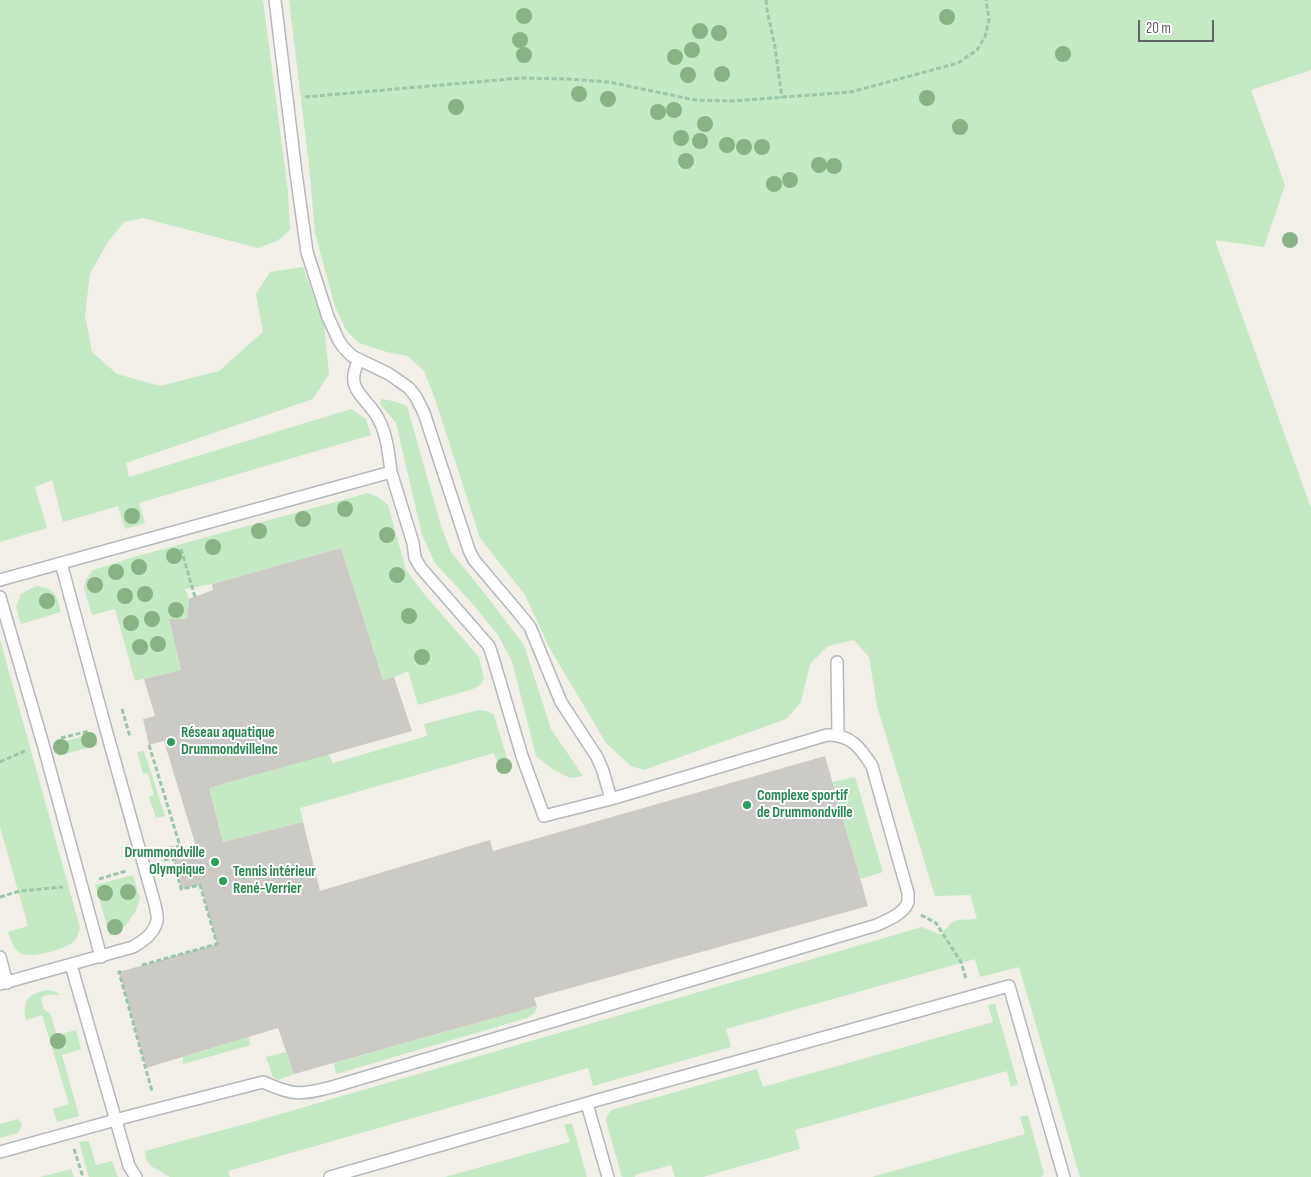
<!DOCTYPE html>
<html>
<head>
<meta charset="utf-8">
<style>
	body { margin:0 }
	#map { position:relative; width:1311px; height:1177px; overflow:hidden; background:#f1efe8; font-family:"Sofia Sans Condensed",sans-serif }
	canvas { display:block }
	.scale { position:absolute; left:1138px; top:20px; width:76px; height:22px; box-sizing:border-box; border:2px solid #5f6368; border-top:0; padding-left:6px; font-size:15px; line-height:18px; white-space:nowrap; color:#5f6368; -webkit-text-stroke:4px #fff; paint-order:stroke }
</style>
</head>
<body>
<div id="map">
<canvas width="1311" height="1177"></canvas>
<div class="scale">20 m</div>
</div>
<script>
const c = document.querySelector('canvas').getContext('2d');
c.lineJoin = 'round';
function fillPath(path, color) { c.fillStyle = color; c.fill(path, 'evenodd'); }
function strokePath(path, color, width, dash) { c.strokeStyle = color; c.lineWidth = width; c.lineCap = dash ? 'butt' : 'round'; c.setLineDash(dash || []); c.stroke(path); }
function drawText(font, color, halo, rows, align = 'center') {
  c.font = font + ' "Sofia Sans Condensed",sans-serif'; c.lineWidth = 4; c.setLineDash([]); c.textBaseline = 'middle'; c.strokeStyle = halo; c.fillStyle = color; for (const [text, x, y, turn = 0] of rows) {
    c.save(); c.translate(x, y); c.rotate((+turn || 0) * Math.PI / 180); c.textAlign = isNaN(turn) ? turn : align; if (halo) c.strokeText(text, 0, 0); c.fillText(text, 0, 0); c.restore();
  }
}
const green = new Path2D(`
	M 0,0 L 263,0 L 288,192 L 290,230 L 277,241 L 258,248 L 143,218 L 124,222 L 108,242 L 90,273 L 85,315 L 92,352 L 117,374 L 160,386 L 219,371 L 263,332 L 256,294 L 270,272 L 303,267 L 324,324 L 329,374 L 313,399 L 126,463 L 129,477 L 351,409 L 366,419 L 371,435 L 139,503 L 145,523 L 125,529 L 118,506 L 63,522 L 52,480 L 35,487 L 47,528 L 0,542 Z
	M 289,0 L 1311,0 L 1311,70 L 1251,90 L 1285,185 L 1264,247 L 1215,240 L 1311,508 L 1311,1177 L 1080,1177 L 1019,967 L 980,977 L 975,959 L 726,1029 L 731,1047 L 593,1086 L 588,1068 L 228,1171 L 230,1177 L 170,1177 L 151,1166 L 146,1160 L 145,1151 L 260,1120 L 922,927 L 941,935 C 955,916 955,921 977,919 L 970,895 L 935,896 L 877,706 L 869,657 L 854,640 L 828,646 L 810,664 L 801,702 L 786,719 L 644,770 L 631,766 L 606,743 L 549,647 L 525,595 L 480,538 L 435,399 L 424,371 L 408,356 L 387,352 L 359,343 L 346,330 L 335,307 L 315,233 L 309,165 Z
	M 381,399 L 393,401 L 407,406 L 441,526 L 451,552 L 486,595 L 524,645 L 551,729 L 583,776 L 570,778 L 552,769 L 536,756 L 512,661 L 498,635 L 471,602 L 435,563 L 422,535 L 396,423 L 380,404 Z
	M 368,493 L 378,497 L 388,505 L 406,570 L 424,594 L 479,657 L 484,679 L 480,685 L 473,689 L 418,705 L 408,671 L 394,677 L 383,680 L 341,548 L 212,584 L 185,589 L 189,599 L 187,619 L 169,619 L 181,670 L 135,681 L 115,609 L 92,615 L 84,588 L 86,579 L 93,570 L 134,557 Z
	M 36,586 C 56,588 56,595 61,612 L 21,624 L 16,607 L 21,594 Z
	M 0,639 L 80,928 C 79,931 78,936 76,939 C 69,949 31,959 20,953 C 13,948 11,940 8,932 L 28,926 L 0,827 Z
	M 479,710 L 487,711 L 494,715 L 509,765 L 509,772 L 501,774 L 494,753 L 300,808 L 303,822 L 223,842 L 209,788 L 329,754 L 333,763 L 427,736 L 424,724 Z
	M 95,733 L 98,745 L 58,756 L 55,744 Z
	M 144,751 L 165,816 L 156,818 L 149,797 L 154,795 L 148,773 L 143,774 L 137,752 Z
	M 855,777 L 883,872 L 860,879 L 833,782 Z
	M 133,875 L 140,899 L 135,912 L 127,924 L 118,932 L 110,936 L 95,885 Z
	M 48,990 L 56,992 L 61,995 C 54,994 47,993 41,998 L 44,1010 L 50,1013 L 57,1035 L 76,1030 L 81,1049 L 62,1055 L 79,1116 L 57,1122 L 53,1109 L 69,1104 L 42,1015 L 26,1020 C 21,1000 29,994 48,990 Z
	M 995,1004 L 1018,1084 L 1011,1087 L 1007,1071 L 795,1130 L 800,1149 L 703,1177 L 675,1177 L 671,1165 L 635,1175 L 635,1177 L 622,1177 L 606,1121 L 607,1116 L 611,1110 L 757,1069 L 763,1087 L 993,1022 L 988,1005 Z
	M 537,1006 L 535,1013 L 527,1018 L 336,1074 L 334,1063 Z
	M 248,1037 L 251,1045 L 183,1064 L 183,1057 Z
	M 286,1052 L 294,1074 L 278,1080 L 273,1077 L 266,1057 Z
	M 1028,1115 L 1044,1174 L 1041,1177 L 872,1177 L 1025,1134 L 1020,1117 Z
	M 18,1119 L 22,1124 L 18,1133 L 0,1138 L 0,1124 Z
	M 572,1123 L 587,1177 L 445,1177 L 570,1142 L 564,1125 Z
	M 89,1141 L 96,1165 L 112,1161 L 118,1177 L 89,1177 L 79,1142 Z
	M 71,1169 L 74,1177 L 40,1177 Z`);
const building = new Path2D(`
	M 341,548 L 383,680 L 394,677 L 412,731 L 209,788 L 223,842 L 303,822 L 320,891 L 490,840 L 493,851 L 825,756 L 868,906 L 534,998 L 537,1006 L 294,1074 L 278,1028 L 146,1068 L 119,972 L 217,944 L 200,885 L 181,889 L 173,858 L 197,850 L 164,741 L 149,745 L 143,719 L 155,716 L 144,679 L 181,670 L 169,619 L 187,619 L 189,599 L 213,590 L 212,584 Z`);
const path = new Path2D(`
	M 766,0 L 767,10 L 775,47 L 782,98
	M 305,97 L 521,78 L 569,79 L 609,82 L 695,100 L 732,101 L 851,92 L 958,63 L 977,50 L 985,37 L 989,20 L 986,0
	M 181,549 L 195,597
	M 122,709 L 130,737
	M 61,738 L 89,731
	M 149,745 L 180,846 L 171,848 L 173,858
	M 0,762 L 27,750
	M 99,879 L 126,871
	M 0,897 L 20,891 L 63,887
	M 921,915 L 936,923 L 961,962 L 966,979
	M 142,965 L 217,944 L 200,885 L 181,889 L 173,858 L 161,861
	M 121,971 L 119,972 L 152,1091
	M 74,1149 L 83,1177`);
const service = new Path2D(`
	M 275,0 L 296,173 L 307,252 L 328,317 L 339,341 L 344,348 L 352,356 L 389,374 L 409,388 L 416,397 L 424,413 L 469,550 L 474,560 L 518,612 L 530,627 L 561,702 L 597,757 L 603,771 L 611,799
	M 359,360 C 343,391 367,396 379,420 C 387,435 389,456 391,472
	M 0,580 L 391,472 L 413,543 L 415,558 L 421,568 L 489,646 L 493,658 L 522,756 L 544,816 L 611,799 L 827,735 C 850,734 860,747 872,766 L 908,893 C 908,896 908,899 908,902 C 904,914 887,920 877,925 L 332,1087 C 300,1095 294,1096 263,1082 L 130,1116 L 0,1152
	M 0,597 L 43,744 L 101,957
	M 837,662 L 838,735
	M 0,957 L 7,983
	M 71,965 L 129,1166 L 136,1177
	M 0,984 L 133,947 C 143,941 154,934 157,921 C 158,916 156,910 155,905 L 105,726 L 61,563
	M 587,1104 L 608,1177
	M 330,1177 L 598,1100 L 1009,986 L 1064,1177`);
const trees = [
	[524,16],
	[947,17],
	[700,31],
	[719,33],
	[520,40],
	[692,50],
	[1063,54],
	[524,55],
	[675,57],
	[722,74],
	[688,75],
	[579,94],
	[927,98],
	[608,99],
	[456,107],
	[674,110],
	[658,112],
	[705,124],
	[960,127],
	[681,138],
	[700,141],
	[727,145],
	[744,147],
	[762,147],
	[686,161],
	[819,165],
	[834,166],
	[790,180],
	[774,184],
	[1290,240],
	[345,509],
	[132,516],
	[303,519],
	[259,531],
	[387,535],
	[213,547],
	[174,556],
	[139,567],
	[116,572],
	[397,575],
	[95,585],
	[145,594],
	[125,596],
	[47,601],
	[176,610],
	[409,616],
	[152,619],
	[131,623],
	[158,644],
	[140,647],
	[422,657],
	[89,740],
	[61,747],
	[504,766],
	[128,892],
	[105,893],
	[115,927],
	[58,1041]
];
const markers = [
	[171,742,5,"#2e9e5b"],
	[747,805,5,"#2e9e5b"],
	[215,862,5,"#2e9e5b"],
	[223,881,5,"#2e9e5b"]
];
const leisureNames = [
	["Réseau aquatique",181,733],
	["DrummondvilleInc",181,750],
	["Complexe sportif",757,796],
	["de Drummondville",757,813],
	["Drummondville",205,853,"right"],
	["Olympique",205,870,"right"],
	["Tennis intérieur",233,872],
	["René-Verrier",233,889]
];
fillPath(green, '#c5e8c5');
fillPath(building, '#cccac5');
strokePath(service, '#b5b8bc', 14);
strokePath(path, '#9cc7a9', 3, [5, 2.5]);
strokePath(service, '#fff', 11);
c.fillStyle = '#89b387';
for (const [x, y] of trees) { c.beginPath(); c.arc(x, y, 8, 0, 2 * Math.PI); c.fill(); }
for (const [x, y, r, color] of markers) { const dot = new Path2D(); dot.arc(x, y, r, 0, 2 * Math.PI); c.fillStyle = color; c.fill(dot); strokePath(dot, '#fff', 2); }
drawText('bold 15px', '#27864d', '#fff', leisureNames, 'left');
</script>
</body>
</html>
